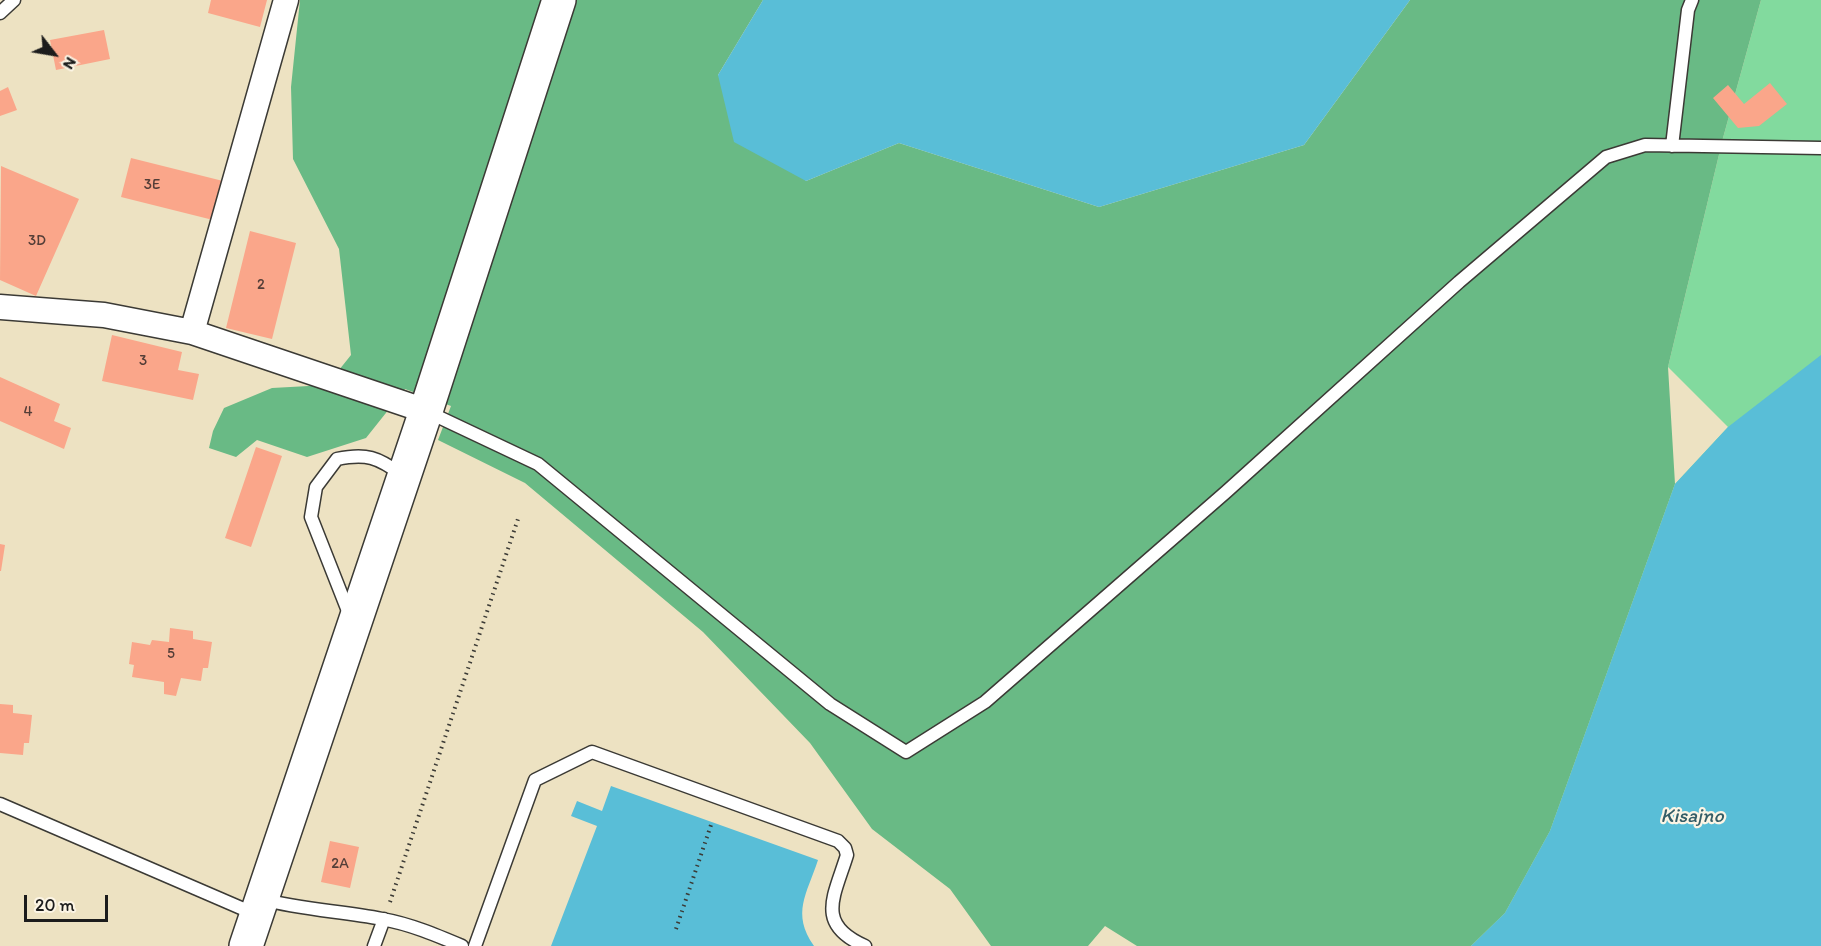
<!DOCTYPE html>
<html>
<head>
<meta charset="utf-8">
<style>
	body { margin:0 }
	#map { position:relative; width:1821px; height:946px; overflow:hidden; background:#ede2c2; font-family:Itim,sans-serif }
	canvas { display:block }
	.north { position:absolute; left:24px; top:24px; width:60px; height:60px; -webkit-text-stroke:4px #fcf5e5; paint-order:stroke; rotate:121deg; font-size:16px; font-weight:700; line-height:24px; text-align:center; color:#1c1c1c }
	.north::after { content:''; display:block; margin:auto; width:21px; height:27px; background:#1c1c1c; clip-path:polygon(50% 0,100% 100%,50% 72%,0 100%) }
	.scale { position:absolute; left:24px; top:895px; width:84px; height:27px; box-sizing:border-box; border:3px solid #1c1c1c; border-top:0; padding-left:8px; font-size:18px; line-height:21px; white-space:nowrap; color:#1c1c1c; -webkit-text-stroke:4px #fcf5e5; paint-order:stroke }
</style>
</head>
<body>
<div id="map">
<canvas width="1821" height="946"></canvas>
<div class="north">N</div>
<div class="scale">20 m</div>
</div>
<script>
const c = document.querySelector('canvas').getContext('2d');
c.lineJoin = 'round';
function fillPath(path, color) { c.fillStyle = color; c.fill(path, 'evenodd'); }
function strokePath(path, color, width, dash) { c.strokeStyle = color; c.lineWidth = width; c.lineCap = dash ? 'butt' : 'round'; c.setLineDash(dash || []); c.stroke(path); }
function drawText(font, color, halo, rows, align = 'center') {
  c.font = font + ' Itim,sans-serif'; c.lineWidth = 4.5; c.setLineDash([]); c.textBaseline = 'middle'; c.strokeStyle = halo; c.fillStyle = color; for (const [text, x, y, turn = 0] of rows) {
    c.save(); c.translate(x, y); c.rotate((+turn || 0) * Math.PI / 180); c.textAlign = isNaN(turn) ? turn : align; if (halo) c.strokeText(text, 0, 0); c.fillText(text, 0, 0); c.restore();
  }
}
const green = new Path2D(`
	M 1761,0 L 1821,0 L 1821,567 L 1627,888 L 1471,946 L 1505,913 L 1550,831 L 1675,484 L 1728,427 L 1668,367 L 1723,138 Z`);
const forest = new Path2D(`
	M 300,0 L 763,0 L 718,75 L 806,181 L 899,143 L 1099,207 L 1304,145 L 1410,0 L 1761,0 L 1723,138 L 1668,367 L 1675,484 L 1550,831 L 1505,913 L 1471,946 L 1137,946 L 1105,926 L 1088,946 L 991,946 L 950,889 L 872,829 L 810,743 L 703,632 L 525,483 L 438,440 L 451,406 L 405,389 L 366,438 L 307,457 L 257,440 L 236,457 L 209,448 L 213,431 L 224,408 L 272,388 L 327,385 L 351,355 L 339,249 L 293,159 L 291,87 Z`);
const water = new Path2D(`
	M 763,0 L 1410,0 L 1304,145 L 1099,207 L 899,143 L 806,181 L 734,142 L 718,75 Z
	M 1821,355 L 1821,946 L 1471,946 L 1505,913 L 1550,831 L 1675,484 L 1728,427 Z
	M 611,786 L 818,860 C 807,894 791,913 814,946 L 551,946 L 597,826 L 571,816 L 577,801 L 602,811 Z`);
const building = new Path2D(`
	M 211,0 L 267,0 L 260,27 L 208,13 Z
	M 104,30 L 110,59 L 56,70 L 50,40 Z
	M 1770,83 L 1787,104 L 1759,126 L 1738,128 L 1713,98 L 1728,85 L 1744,104 Z
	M 8,87 L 17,110 L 0,116 L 0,91 Z
	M 131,158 L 223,181 L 213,220 L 121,197 Z
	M 1,166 L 79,199 L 36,296 L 0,280 Z
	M 250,231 L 296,243 L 272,339 L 226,328 Z
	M 112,335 L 182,352 L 178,370 L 199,374 L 193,400 L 102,381 Z
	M 0,377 L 60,404 L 54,421 L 71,428 L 64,449 L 0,421 Z
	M 256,447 L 282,456 L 251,547 L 225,538 Z
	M 0,544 L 5,545 L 1,571 L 0,571 Z
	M 170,628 L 193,631 L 193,639 L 212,642 L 208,668 L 203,668 L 201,681 L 181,678 L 176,696 L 164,694 L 164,682 L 132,677 L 134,665 L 129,664 L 132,642 L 150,645 L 152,640 L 169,642 Z
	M 0,704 L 13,705 L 13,713 L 32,715 L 29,743 L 24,743 L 23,755 L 0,753 Z
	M 330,841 L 359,847 L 350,888 L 321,882 Z`);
const path = new Path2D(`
	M 390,902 L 519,516
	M 676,929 L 712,822`);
const lane = new Path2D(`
	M 0,13 L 14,0
	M 1672,146 L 1688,10 L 1692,0
	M 428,412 L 538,464 L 830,704 L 906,752 L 985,702 L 1226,492 L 1459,282 L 1606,157 L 1645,145 L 1821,148
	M 350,616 L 311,517 L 316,487 L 337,459 C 366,453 378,457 402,475
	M 0,804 L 255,914
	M 262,899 C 302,910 342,911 382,919 C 410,924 436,935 462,946
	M 374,946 L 384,919
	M 475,946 L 535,780 L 592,752 L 838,841 L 845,848 L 847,855 C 834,897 815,924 865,946`);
const street = new Path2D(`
	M 0,307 L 104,315 L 192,332 L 426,411
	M 192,332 L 286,0`);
const secondary = new Path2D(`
	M 246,946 L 426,411 L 559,0`);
const numberNames = [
	["3E",152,185],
	["3D",37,241],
	["2",261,285],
	["3",143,361],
	["4",28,412],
	["5",171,654],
	["2A",340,864]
];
const waterNames = [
	["Kisajno",1692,817]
];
fillPath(green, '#82da9e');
fillPath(forest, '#69ba85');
fillPath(water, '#59bed7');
fillPath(building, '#faa68a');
strokePath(lane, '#3b3a35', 15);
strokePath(street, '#3b3a35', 27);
strokePath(secondary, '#3b3a35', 36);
strokePath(path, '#3b3a35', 4, [1.5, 4.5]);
strokePath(lane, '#fff', 12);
strokePath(street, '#fff', 24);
strokePath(secondary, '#fff', 33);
drawText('15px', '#543e38', null, numberNames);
drawText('italic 20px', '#345d67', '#fcf5e5', waterNames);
</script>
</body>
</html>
